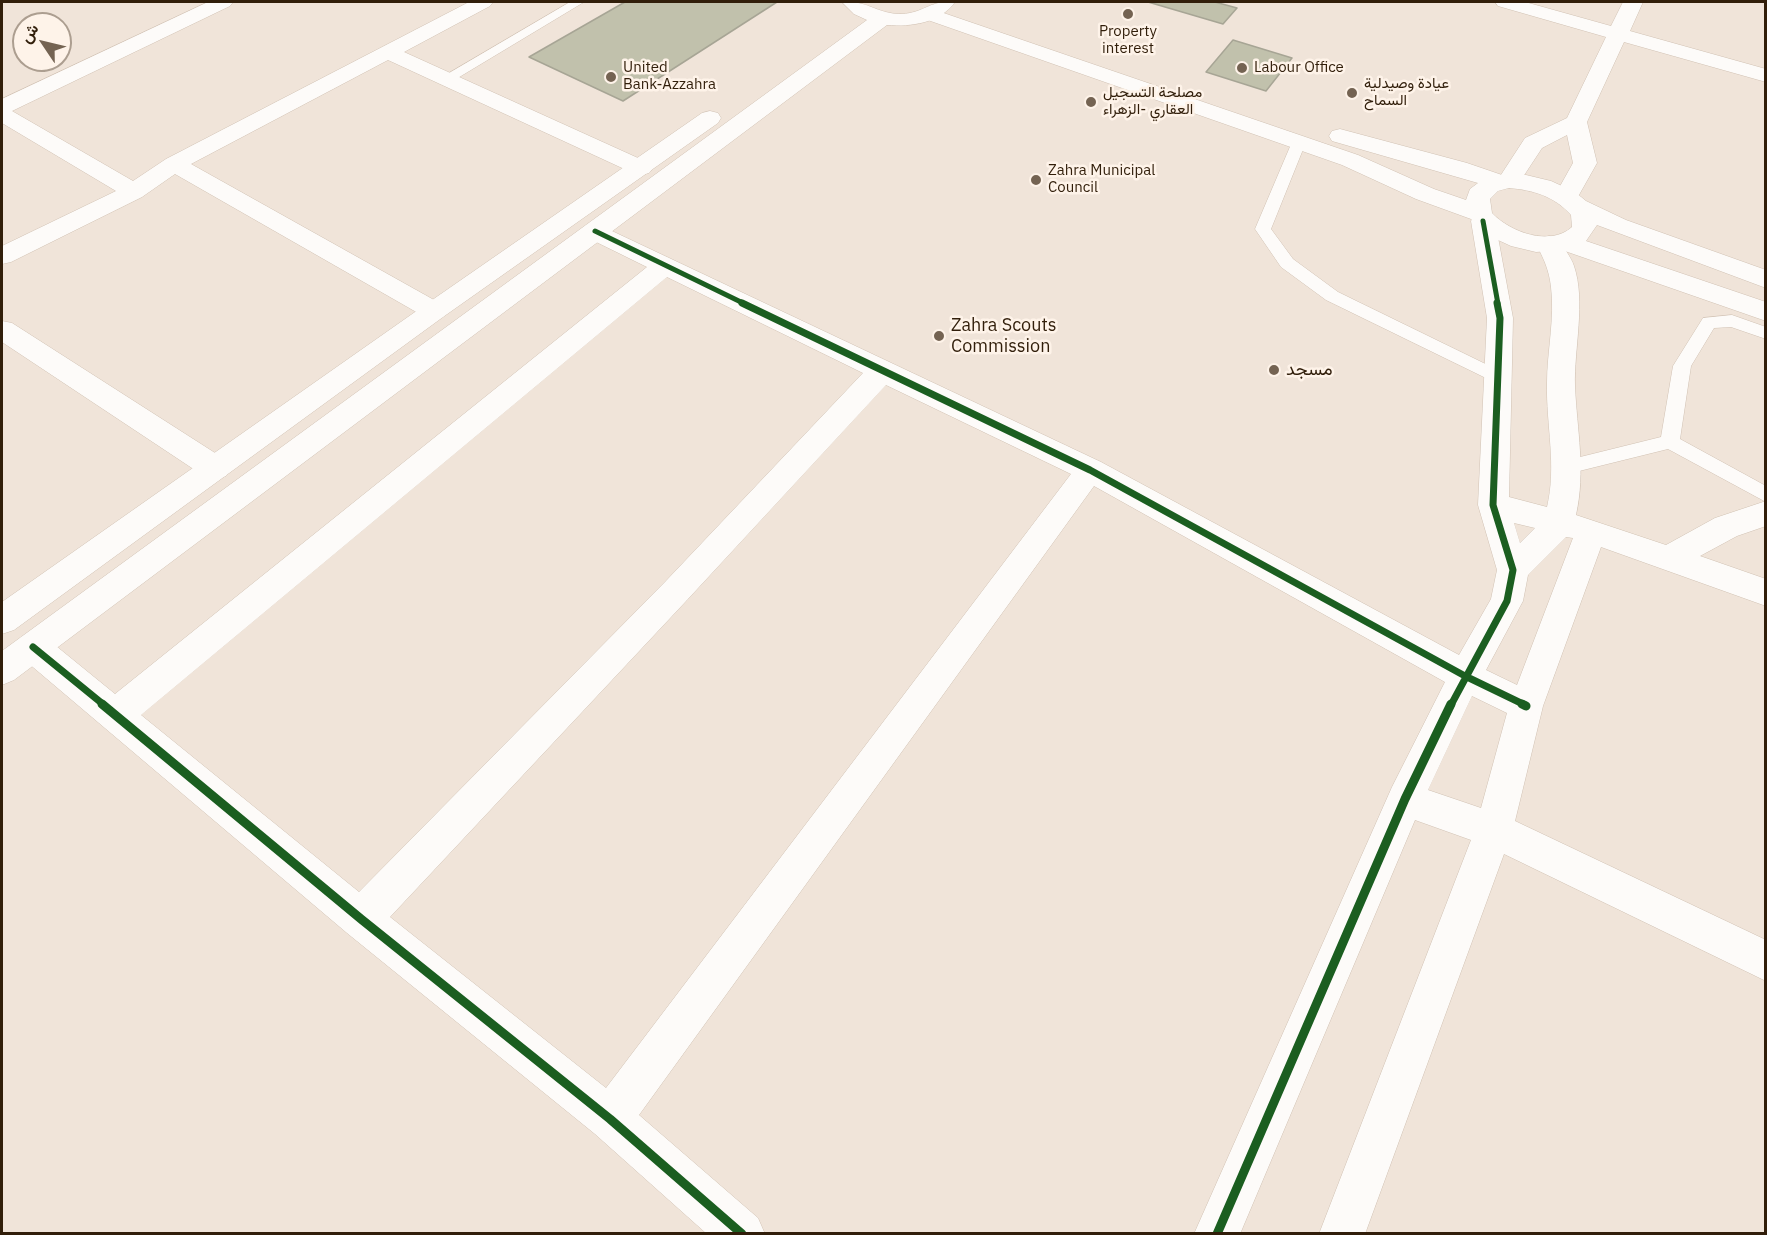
<!DOCTYPE html>
<html>
<head>
<meta charset="utf-8">
<style>
	body { margin:0 }
	#map { position:relative; width:1767px; height:1235px; overflow:hidden; background:#f0e4d9; font-family:"IBM Plex Sans",Vazirmatn,sans-serif }
	canvas { display:block }
	.frame { position:absolute; inset:0; border:3px solid #311e0a; pointer-events:none }
	.north { position:absolute; left:12px; top:12px; width:60px; height:60px; box-sizing:border-box; background:#fef3e9; border:2px solid #ac9e90; border-radius:50%; rotate:305deg; font-size:16px; font-weight:700; line-height:24px; text-align:center; color:#311e0a }
	.north::after { content:''; display:block; margin:auto; width:21px; height:27px; background:#746352; clip-path:polygon(50% 0,100% 100%,50% 72%,0 100%) }
</style>
</head>
<body>
<div id="map">
<canvas width="1767" height="1235"></canvas>
<div class="frame"></div>
<div class="north">ش</div>
</div>
<script>
const c = document.querySelector('canvas').getContext('2d');
c.lineJoin = 'round';
function fillPath(path, color) { c.fillStyle = color; c.fill(path, 'evenodd'); }
function strokePath(path, color, width, dash) { c.strokeStyle = color; c.lineWidth = width; c.lineCap = dash ? 'butt' : 'round'; c.setLineDash(dash || []); c.stroke(path); }
function drawText(font, color, halo, rows, align = 'center') {
  c.font = font + ' "IBM Plex Sans",Vazirmatn,sans-serif'; c.lineWidth = 5; c.setLineDash([]); c.textBaseline = 'middle'; c.strokeStyle = halo; c.fillStyle = color; for (const [text, x, y, turn = 0] of rows) {
    c.save(); c.translate(x, y); c.rotate((+turn || 0) * Math.PI / 180); c.textAlign = isNaN(turn) ? turn : align; if (halo) c.strokeText(text, 0, 0); c.fillText(text, 0, 0); c.restore();
  }
}
const building = new Path2D(`
	M 625,2 L 777,2 L 623,101 L 529,57 Z
	M 1148,2 L 1215,2 L 1237,8 L 1223,24 Z
	M 1233,40 L 1292,58 L 1266,91 L 1206,72 Z`);
const service = new Path2D(`
	M 570,2 L 584,2 L 451,82 L 446,83 L 439,79 Z
	M 1299,138 L 1306,142 L 1271,229 L 1293,259 L 1338,292 L 1504,373 L 1507,377 L 1504,381 L 1498,383 L 1492,381 L 1326,300 L 1281,267 L 1255,229 L 1292,142 Z
	M 1732,315 L 1766,327 L 1766,339 L 1731,327 L 1714,328 L 1691,366 L 1680,439 L 1766,486 L 1766,502 L 1668,449 L 1567,474 L 1560,472 L 1558,467 L 1560,462 L 1661,437 L 1673,366 L 1703,318 Z`);
const minor = new Path2D(`
	M 208,2 L 233,2 L 230,6 L 12,111 L 133,181 L 166,159 L 469,2 L 493,2 L 490,6 L 404,52 L 649,163 L 653,168 L 649,173 L 641,175 L 633,173 L 388,60 L 191,164 L 443,305 L 447,311 L 443,317 L 434,320 L 425,317 L 175,174 L 142,197 L 11,262 L 2,264 L 2,246 L 116,191 L 2,123 L 2,99 Z
	M 1495,2 L 1525,2 L 1611,26 L 1623,2 L 1643,2 L 1630,31 L 1766,69 L 1766,82 L 1624,42 L 1587,122 L 1597,163 L 1575,202 L 1566,204 L 1557,202 L 1554,197 L 1573,163 L 1567,135 L 1542,148 L 1517,186 L 1509,188 L 1501,186 L 1497,181 L 1525,138 L 1567,118 L 1606,37 L 1498,6 Z
	M 1483,213 L 1492,216 L 1495,221 L 1513,318 L 1509,497 L 1547,507 C 1557,466 1546,425 1547,383 C 1547,352 1555,318 1551,287 C 1549,270 1544,259 1536,244 L 1540,238 L 1549,236 L 1558,238 C 1563,247 1571,257 1574,266 C 1586,301 1574,349 1575,386 C 1577,430 1586,471 1576,515 L 1666,545 L 1715,518 L 1766,501 L 1766,526 L 1737,536 L 1700,556 L 1766,579 L 1766,606 L 1601,547 L 1543,706 L 1515,821 L 1766,940 L 1766,981 L 1504,854 L 1365,1234 L 1319,1234 L 1471,840 L 1415,820 L 1240,1234 L 1194,1234 L 1392,787 L 1445,682 L 1094,486 L 639,1115 L 758,1218 L 765,1234 L 707,1234 L 595,1134 L 347,933 L 21,657 L 16,647 L 21,637 L 33,633 L 45,637 L 115,694 L 647,267 L 586,237 L 583,231 L 586,225 L 595,223 L 1101,462 L 1459,655 L 1491,599 L 1497,570 L 1478,505 L 1487,318 L 1471,221 L 1474,216 ZM 667,277 L 863,373 L 665,582 L 359,892 L 141,715 ZM 886,385 L 1071,474 L 606,1088 L 390,917 L 687,600 ZM 1514,523 L 1535,528 L 1520,543 ZM 1566,537 L 1573,538 L 1517,685 L 1486,670 L 1523,601 L 1528,575 ZM 1472,696 L 1507,713 L 1481,808 L 1428,790 Z
	M 2,321 L 12,323 L 226,460 L 230,468 L 226,476 L 215,479 L 204,476 L 2,342 Z`);
const tertiary = new Path2D(`
	M 929,8 L 1358,155 L 1434,189 L 1466,200 L 1470,189 L 1478,183 L 1332,141 L 1329,136 L 1332,131 L 1340,129 L 1467,163 L 1502,175 L 1526,175 L 1551,181 L 1575,192 L 1586,201 L 1626,220 L 1766,270 L 1766,288 L 1597,225 L 1586,241 L 1766,302 L 1766,321 L 1562,250 L 1536,252 L 1511,246 L 1485,234 L 1471,219 L 1416,199 L 1342,165 L 922,18 L 919,14 L 922,10 ZM 1509,188 C 1533,190 1554,196 1571,215 L 1572,227 C 1550,247 1510,232 1492,213 L 1490,199 L 1498,191 Z`);
const primary = new Path2D(`
	M 842,2 C 868,0 876,14 901,14 C 925,13 929,0 955,2 C 940,23 911,27 887,25 L 14,680 L 2,685 L 2,651 L 867,20 L 854,14 Z
	M 710,111 L 718,113 L 721,118 L 718,123 L 443,317 L 14,630 L 2,634 L 2,602 L 425,305 L 702,113 Z`);
const cyclewayFar2 = new Path2D(`
	M 1483,221 L 1498,304
	M 595,231 L 745,304`);
const cyclewayFar1 = new Path2D(`
	M 742,303 L 1090,470 L 1465,676 L 1525,705
	M 33,647 L 104,705
	M 1451,705 L 1507,601 L 1513,570 L 1493,505 L 1500,318 L 1497,303`);
const cycleway = new Path2D(`
	M 102,704 L 361,919 L 610,1119 L 742,1234
	M 1522,704 L 1526,706
	M 1217,1234 L 1405,799 L 1451,704`);
const markers = [
	[1128,14,6,"#746352"],
	[1242,68,6,"#746352"],
	[611,77,6,"#746352"],
	[1352,93,6,"#746352"],
	[1091,102,6,"#746352"],
	[1036,180,6,"#746352"],
	[939,336,6,"#746352"],
	[1274,370,6,"#746352"]
];
const farPoinames = [
	["Property",1128,32,"center"],
	["interest",1128,49,"center"],
	["United",623,68],
	["Bank-Azzahra",623,85],
	["Labour Office",1254,68],
	["عيادة وصيدلية",1364,84],
	["السماح",1364,101],
	["مصلحة التسجيل",1103,93],
	["العقاري -الزهراء",1103,110],
	["Zahra Municipal",1048,171],
	["Council",1048,188]
];
const poiNames = [
	["Zahra Scouts",951,326],
	["Commission",951,347],
	["مسجد",1286,370]
];
fillPath(building, '#c1c1ac');
strokePath(building, '#a7a595', 1.5);
strokePath(service, '#d0c1b3', 1);
strokePath(minor, '#d0c1b3', 1);
strokePath(tertiary, '#d0c1b3', 1);
strokePath(primary, '#d0c1b3', 1);
fillPath(service, '#fdfbf9');
fillPath(minor, '#fdfbf9');
fillPath(tertiary, '#fdfbf9');
fillPath(primary, '#fdfbf9');
strokePath(cyclewayFar2, '#1b5e20', 5);
strokePath(cyclewayFar1, '#1b5e20', 7);
strokePath(cycleway, '#1b5e20', 9);
for (const [x, y, r, color] of markers) { const dot = new Path2D(); dot.arc(x, y, r, 0, 2 * Math.PI); c.fillStyle = color; c.fill(dot); strokePath(dot, '#fef3e9', 2); }
drawText('15px', '#311e0a', '#fef3e9', farPoinames, 'left');
drawText('18px', '#311e0a', '#fef3e9', poiNames, 'left');
</script>
</body>
</html>
